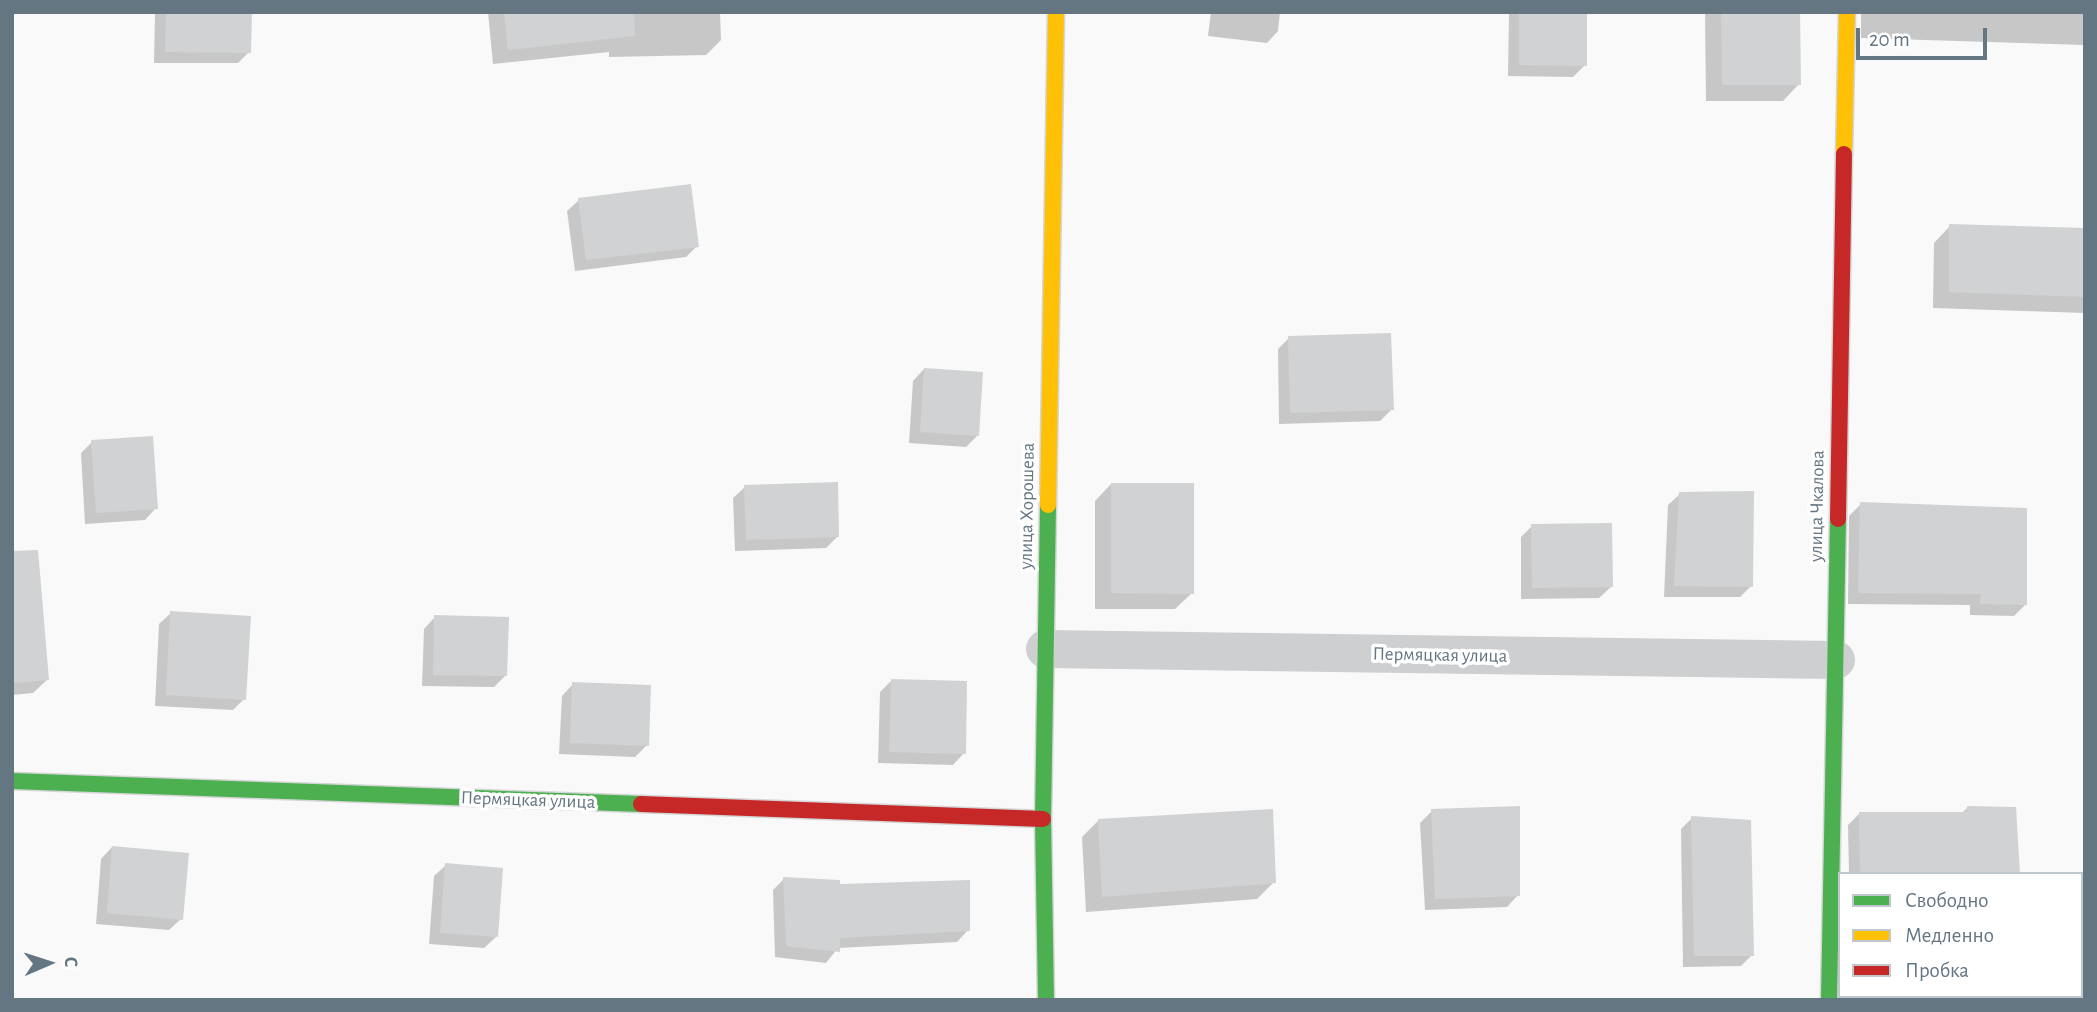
<!DOCTYPE html>
<html>
<head>
<meta charset="utf-8">
<style>
	body { margin:0 }
	#map { position:relative; width:2097px; height:1012px; overflow:hidden; background:#f9f9f9; font-family:"Alegreya Sans",sans-serif }
	canvas { display:block }
	.frame { position:absolute; inset:0; border:14px solid #657683; pointer-events:none }
	.legend { position:absolute; left:1838px; top:872px; width:245px; height:126px; box-sizing:border-box; background:#fff; border:2px solid #c1c8cd; margin:0; padding:9px 12px; list-style:none; font-size:21px; color:#657683 }
	.legend li { display:flex; align-items:center; gap:14px; height:35px }
	.legend b { width:35px; border:2px solid #c1c8cd }
	.north { position:absolute; left:14px; top:928px; width:70px; height:70px; -webkit-text-stroke:5px #fff; paint-order:stroke; rotate:87deg; font-size:19px; font-weight:700; line-height:28px; text-align:center; color:#657683 }
	.north::after { content:''; display:block; margin:auto; width:24px; height:32px; background:#657683; clip-path:polygon(50% 0,100% 100%,50% 72%,0 100%) }
	.scale { position:absolute; left:1856px; top:28px; width:131px; height:32px; box-sizing:border-box; border:4px solid #657683; border-top:0; padding-left:9px; font-size:21px; line-height:24px; white-space:nowrap; color:#657683; -webkit-text-stroke:5px #fff; paint-order:stroke }
</style>
</head>
<body>
<div id="map">
<canvas width="2097" height="1012"></canvas>
<div class="frame"></div>
<ul class="legend">
<li><b style="height:9px;background:#4caf50"></b>Свободно</li>
<li><b style="height:9px;background:#ffc107"></b>Медленно</li>
<li><b style="height:9px;background:#c62828"></b>Пробка</li>
</ul>
<div class="north">С</div>
<div class="scale">20 m</div>
</div>
<script>
const c = document.querySelector('canvas').getContext('2d');
c.lineJoin = 'round';
function fillPath(path, color) { c.fillStyle = color; c.fill(path, 'evenodd'); }
function strokePath(path, color, width, dash) { c.strokeStyle = color; c.lineWidth = width; c.lineCap = dash ? 'butt' : 'round'; c.setLineDash(dash || []); c.stroke(path); }
function drawText(font, color, halo, rows, align = 'center') {
  c.font = font + ' "Alegreya Sans",sans-serif'; c.lineWidth = 7; c.setLineDash([]); c.textBaseline = 'middle'; c.strokeStyle = halo; c.fillStyle = color; for (const [text, x, y, turn = 0] of rows) {
    c.save(); c.translate(x, y); c.rotate((+turn || 0) * Math.PI / 180); c.textAlign = isNaN(turn) ? turn : align; if (halo) c.strokeText(text, 0, 0); c.fillText(text, 0, 0); c.restore();
  }
}
const shadow = new Path2D(`
	M 155,12 L 250,12 L 249,52 L 238,63 L 154,63 Z
	M 488,12 L 720,12 L 721,40 L 706,55 L 609,57 L 609,52 L 493,64 Z
	M 1211,12 L 1280,12 L 1278,31 L 1267,43 L 1208,36 Z
	M 1509,12 L 1585,12 L 1585,65 L 1573,77 L 1508,76 Z
	M 1705,12 L 1799,12 L 1799,84 L 1783,101 L 1706,101 Z
	M 1861,12 L 2085,12 L 2085,45 L 1861,38 Z
	M 579,200 L 697,246 L 686,257 L 575,271 L 567,211 Z
	M 1950,226 L 2085,230 L 2085,313 L 1933,308 L 1934,243 Z
	M 1289,338 L 1392,409 L 1380,421 L 1279,424 L 1278,349 Z
	M 924,369 L 977,436 L 966,447 L 909,443 L 913,381 Z
	M 92,442 L 156,508 L 145,520 L 85,524 L 81,453 Z
	M 1111,484 L 1192,593 L 1175,609 L 1095,609 L 1095,501 Z
	M 745,487 L 837,537 L 826,548 L 735,551 L 733,498 Z
	M 1680,494 L 1751,586 L 1740,597 L 1664,597 L 1668,505 Z
	M 1861,504 L 2025,605 L 2014,616 L 1970,615 L 1970,605 L 1848,604 L 1849,516 Z
	M 1532,526 L 1611,587 L 1599,598 L 1521,599 L 1521,537 Z
	M 12,585 L 48,679 L 33,693 L 12,695 Z
	M 171,613 L 244,699 L 233,710 L 155,706 L 159,624 Z
	M 435,617 L 506,675 L 494,687 L 422,686 L 424,629 Z
	M 891,681 L 964,753 L 953,765 L 878,763 L 880,692 Z
	M 573,684 L 647,745 L 635,757 L 559,754 L 562,696 Z
	M 1967,808 L 2018,874 L 1849,874 L 1848,825 L 1860,813 L 1962,813 Z
	M 1432,811 L 1518,895 L 1507,907 L 1425,910 L 1420,823 Z
	M 1692,818 L 1752,955 L 1741,966 L 1683,967 L 1681,829 Z
	M 1099,820 L 1274,882 L 1257,899 L 1086,912 L 1082,837 Z
	M 112,847 L 181,919 L 169,930 L 96,924 L 101,859 Z
	M 446,865 L 496,937 L 484,948 L 429,944 L 434,876 Z
	M 784,879 L 838,886 L 968,930 L 957,942 L 838,948 L 826,963 L 775,957 L 773,890 Z`);
const building = new Path2D(`
	M 166,12 L 252,12 L 251,53 L 165,52 Z
	M 504,12 L 634,12 L 635,36 L 508,50 Z
	M 1519,12 L 1587,12 L 1587,66 L 1519,65 Z
	M 1721,12 L 1800,12 L 1801,85 L 1722,85 Z
	M 691,184 L 699,247 L 586,260 L 578,198 Z
	M 1949,224 L 2085,228 L 2085,297 L 1949,292 Z
	M 1391,333 L 1394,410 L 1290,413 L 1288,336 Z
	M 924,368 L 983,372 L 979,436 L 920,432 Z
	M 153,436 L 158,509 L 96,513 L 91,440 Z
	M 838,482 L 839,537 L 746,540 L 744,485 Z
	M 1111,483 L 1194,483 L 1194,594 L 1111,593 Z
	M 1754,491 L 1753,587 L 1674,586 L 1679,492 Z
	M 1860,502 L 2027,508 L 2027,605 L 1980,604 L 1981,594 L 1858,593 Z
	M 1612,523 L 1613,587 L 1532,588 L 1531,524 Z
	M 38,550 L 49,680 L 12,683 L 12,551 Z
	M 170,611 L 251,616 L 246,700 L 166,695 Z
	M 434,615 L 509,617 L 507,676 L 433,675 Z
	M 891,679 L 967,681 L 966,754 L 889,752 Z
	M 572,682 L 651,685 L 649,746 L 570,743 Z
	M 1520,806 L 1520,896 L 1435,899 L 1431,809 Z
	M 1967,806 L 2016,807 L 2020,874 L 1860,874 L 1859,812 L 1967,812 Z
	M 1273,809 L 1276,883 L 1102,897 L 1098,819 Z
	M 1691,816 L 1751,820 L 1754,956 L 1694,956 Z
	M 112,846 L 189,853 L 183,920 L 107,913 Z
	M 445,863 L 503,868 L 498,937 L 440,933 Z
	M 783,877 L 840,880 L 840,884 L 970,880 L 970,931 L 840,938 L 840,952 L 786,946 Z`);
const street = new Path2D(`
	M 1045,649 L 1836,660`);
const fast = new Path2D(`
	M 12,781 L 641,804
	M 1046,1000 L 1043,819 L 1048,505
	M 1829,1000 L 1838,519`);
const slow = new Path2D(`
	M 1844,154 L 1847,12
	M 1048,505 L 1056,12`);
const jam = new Path2D(`
	M 1838,519 L 1844,154
	M 641,804 L 1043,819`);
const streetNames = [
	["улица Хорошева",1027,506,-89],
	["улица Чкалова",1817,506,-89],
	["Пермяцкая улица",1440,655,1],
	["Пермяцкая улица",528,800,2]
];
fillPath(shadow, '#0003');
fillPath(building, '#d0d2d3');
strokePath(fast, '#d5d6d7', 19);
strokePath(slow, '#d5d6d7', 19);
strokePath(jam, '#d5d6d7', 19);
strokePath(street, '#cecfd0', 38);
strokePath(fast, '#4caf50', 16);
strokePath(slow, '#ffc107', 16);
strokePath(jam, '#c62828', 16);
drawText('19px', '#657683', '#fff', streetNames);
</script>
</body>
</html>
